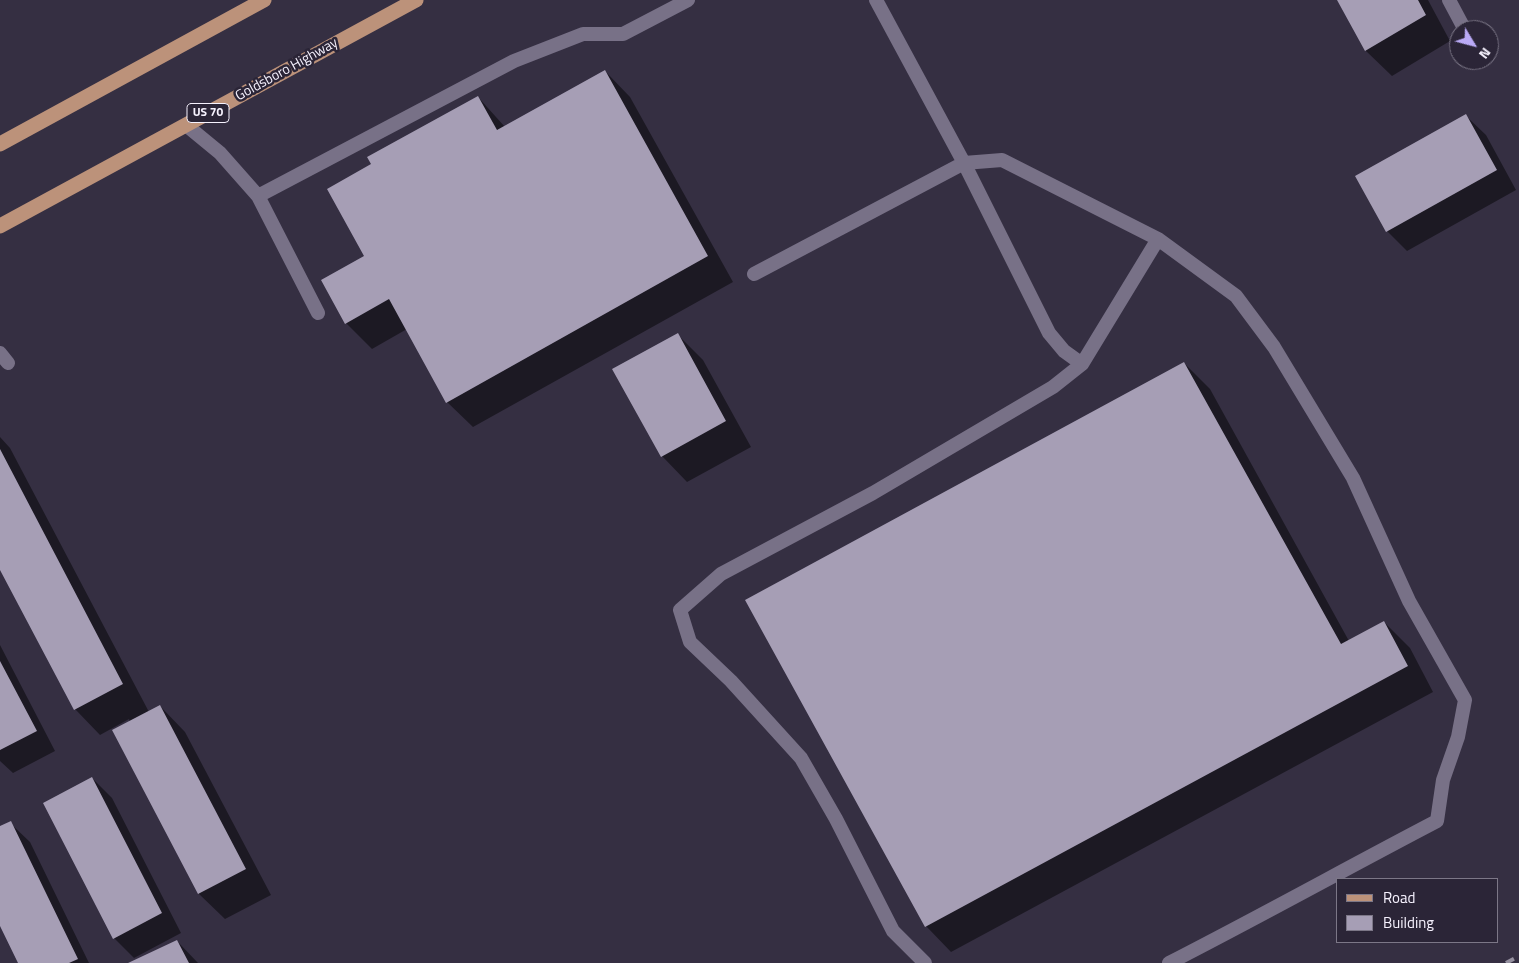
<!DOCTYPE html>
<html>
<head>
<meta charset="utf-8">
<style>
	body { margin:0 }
	#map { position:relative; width:1519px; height:963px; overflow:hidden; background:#352f42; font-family:"Titillium Web",sans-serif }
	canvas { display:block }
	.legend { position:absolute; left:1336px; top:878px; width:162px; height:65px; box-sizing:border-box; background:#2b2537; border:1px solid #7c7787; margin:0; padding:6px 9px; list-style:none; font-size:15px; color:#f6f2fe }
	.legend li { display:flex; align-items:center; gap:10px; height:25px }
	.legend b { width:25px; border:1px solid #7c7787 }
	.north { position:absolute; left:1449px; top:20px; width:50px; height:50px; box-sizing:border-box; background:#2b2537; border:1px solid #7c7787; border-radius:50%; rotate:127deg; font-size:14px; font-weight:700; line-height:20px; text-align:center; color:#f6f2fe }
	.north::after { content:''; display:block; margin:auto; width:18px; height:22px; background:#baaaf6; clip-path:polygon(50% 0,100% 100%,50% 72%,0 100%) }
</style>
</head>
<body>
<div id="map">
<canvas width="1519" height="963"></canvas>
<ul class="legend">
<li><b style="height:6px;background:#bc927a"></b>Road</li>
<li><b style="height:14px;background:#a69eb5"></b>Building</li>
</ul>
<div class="north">N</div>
</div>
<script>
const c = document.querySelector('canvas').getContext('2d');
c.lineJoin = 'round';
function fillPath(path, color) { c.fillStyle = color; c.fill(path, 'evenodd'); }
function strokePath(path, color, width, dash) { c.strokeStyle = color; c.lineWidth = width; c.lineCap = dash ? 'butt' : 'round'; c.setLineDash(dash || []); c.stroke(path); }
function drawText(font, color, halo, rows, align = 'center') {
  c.font = font + ' "Titillium Web",sans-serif'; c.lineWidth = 5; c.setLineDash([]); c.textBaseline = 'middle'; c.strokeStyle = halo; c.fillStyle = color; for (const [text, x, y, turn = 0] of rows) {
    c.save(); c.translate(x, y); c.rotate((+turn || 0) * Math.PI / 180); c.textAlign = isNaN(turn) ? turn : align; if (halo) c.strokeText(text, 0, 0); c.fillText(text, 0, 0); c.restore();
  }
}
const shadow = new Path2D(`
	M 1338,0 L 1428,0 L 1450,41 L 1392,76 L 1366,51 Z
	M 605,71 L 630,97 L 733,282 L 473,427 L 447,402 L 407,329 L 372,349 L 346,323 L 366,257 L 372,164 L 478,97 L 505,127 Z
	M 1466,116 L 1486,135 L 1516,190 L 1407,251 L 1388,232 L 1357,177 Z
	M 678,335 L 703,360 L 751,447 L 687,482 L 662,456 Z
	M 1184,363 L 1210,389 L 1349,641 L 1384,622 L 1410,648 L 1433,692 L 951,952 L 926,926 Z
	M 0,437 L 10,448 L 149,712 L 160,706 L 185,732 L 271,895 L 225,919 L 199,894 L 113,731 L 130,722 L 129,719 L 100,735 L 75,709 L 0,567 Z
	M 0,645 L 55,751 L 13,773 L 0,761 Z
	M 92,778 L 112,798 L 181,933 L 134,958 L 114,938 Z
	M 10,823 L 30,842 L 89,963 L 19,963 L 0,923 L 0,828 Z
	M 177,941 L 198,963 L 132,963 Z`);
const building = new Path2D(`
	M 1337,0 L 1418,0 L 1426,15 L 1365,51 Z
	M 605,70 L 708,256 L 446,403 L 389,299 L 345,324 L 321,280 L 364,256 L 327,189 L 371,164 L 367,157 L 478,96 L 497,130 Z
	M 1466,114 L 1497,170 L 1386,232 L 1355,176 Z
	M 678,333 L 726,421 L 661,457 L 612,369 Z
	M 1184,362 L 1341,644 L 1384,621 L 1408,666 L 925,927 L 745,600 Z
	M 0,449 L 123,684 L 74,710 L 0,570 Z
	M 0,661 L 37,731 L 0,750 Z
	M 160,705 L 246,869 L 198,894 L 112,730 Z
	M 92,777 L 162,913 L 113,939 L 43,803 Z
	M 11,821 L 78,959 L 69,963 L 18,963 L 0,926 L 0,826 Z
	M 177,940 L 189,963 L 128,963 Z`);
const lane = new Path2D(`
	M 876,0 L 964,163 L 1049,333 L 1064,351 L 1082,364
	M 1449,0 L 1465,30
	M 186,125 L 220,153 L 258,196 L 318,313
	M 258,196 L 514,61 L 583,34 L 623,34 L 688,0
	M 754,274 L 964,163 L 1002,160 L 1158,239 L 1236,296 L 1274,347 L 1353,478 L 1409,601 L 1465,700 L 1458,737 L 1443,780 L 1437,821 C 1347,868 1259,917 1169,963
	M 0,353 L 8,363
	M 925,963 L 893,931 L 836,819 L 801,758 L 731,681 L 690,642 L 680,610 L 721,574 L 873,493 L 1053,387 L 1082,364 L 1158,239`);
const primary = new Path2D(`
	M 0,144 L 264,0
	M 0,226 L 416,0`);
const rail = new Path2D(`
	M 1506,963 L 1519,956`);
const shields = [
	[208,113,42]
];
const shieldNames = [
	["US 70",208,113]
];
const streetNames = [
	["Goldsboro Highway",287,70,-29]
];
fillPath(shadow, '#0007');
fillPath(building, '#a69eb5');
strokePath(lane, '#787187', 14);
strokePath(primary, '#bc927a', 15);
strokePath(rail, '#95909f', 4, [9, 9]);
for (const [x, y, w] of shields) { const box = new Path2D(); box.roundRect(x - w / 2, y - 9.5, w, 19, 4); c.fillStyle = '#2b2537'; c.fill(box); strokePath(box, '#f6f2fe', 1); }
drawText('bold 12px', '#f6f2fe', null, shieldNames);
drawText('14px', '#f6f2fe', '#2b2537', streetNames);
</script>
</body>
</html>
